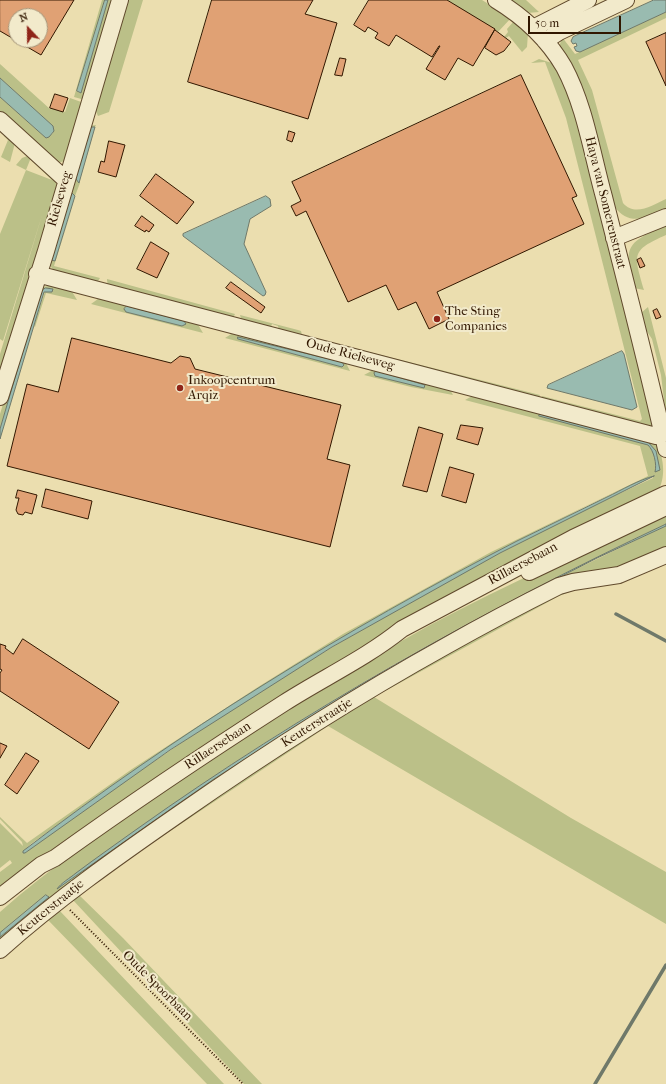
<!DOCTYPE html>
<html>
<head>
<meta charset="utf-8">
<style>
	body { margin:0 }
	#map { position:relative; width:666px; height:1084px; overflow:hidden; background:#ebdeaf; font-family:"IM FELL French Canon",serif }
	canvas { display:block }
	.north { position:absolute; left:8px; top:8px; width:40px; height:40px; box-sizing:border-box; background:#f2eacb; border:1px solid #a5967a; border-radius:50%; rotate:338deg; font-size:11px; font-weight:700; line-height:16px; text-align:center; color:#311700 }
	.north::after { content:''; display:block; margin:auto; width:14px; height:18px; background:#8f2418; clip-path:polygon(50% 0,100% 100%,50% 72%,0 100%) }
	.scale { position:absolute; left:528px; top:16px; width:93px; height:18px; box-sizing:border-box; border:2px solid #311700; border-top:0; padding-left:5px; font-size:12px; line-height:14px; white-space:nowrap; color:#311700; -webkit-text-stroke:3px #f2eacb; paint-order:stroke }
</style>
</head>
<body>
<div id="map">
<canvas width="666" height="1084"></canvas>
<div class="north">N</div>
<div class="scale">50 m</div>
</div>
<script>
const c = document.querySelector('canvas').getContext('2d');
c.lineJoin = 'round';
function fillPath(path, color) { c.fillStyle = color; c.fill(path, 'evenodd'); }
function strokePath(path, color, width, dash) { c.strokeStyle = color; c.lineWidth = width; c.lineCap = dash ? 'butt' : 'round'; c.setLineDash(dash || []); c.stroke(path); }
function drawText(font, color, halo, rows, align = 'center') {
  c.font = font + ' "IM FELL French Canon",serif'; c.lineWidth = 4; c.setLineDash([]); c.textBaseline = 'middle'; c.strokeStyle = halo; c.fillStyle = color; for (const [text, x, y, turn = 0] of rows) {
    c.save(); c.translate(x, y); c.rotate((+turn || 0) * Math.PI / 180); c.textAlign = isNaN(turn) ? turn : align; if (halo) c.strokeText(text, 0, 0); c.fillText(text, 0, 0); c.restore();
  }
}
const green = new Path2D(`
	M 102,0 L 105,0 L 77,91 L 80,93 L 108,0 L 115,0 L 85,100 L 74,97 Z
	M 125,0 L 143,0 L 109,112 L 98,116 L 93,105 Z
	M 447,0 L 482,0 L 511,18 L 498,32 Z
	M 509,0 L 526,0 L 539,12 L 527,13 Z
	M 666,12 L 666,18 L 578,60 L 592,90 L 623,203 C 635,217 653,205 666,199 L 666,209 C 647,218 629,227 614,206 L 559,48 L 562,37 L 575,54 Z
	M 514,21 L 528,33 L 527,47 L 522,52 L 509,36 L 506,38 L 504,37 L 508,32 L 507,29 Z
	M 539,59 L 552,63 L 562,80 L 575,112 L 655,428 L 541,400 L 542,396 L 640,421 L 642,419 L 566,118 L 545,62 L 531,63 Z
	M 0,64 L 50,109 L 50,108 L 65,112 L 70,98 L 84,103 L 65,161 L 57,163 L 0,115 L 0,97 L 46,138 L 53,133 L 51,125 L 0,78 Z
	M 96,125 L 95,127 L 91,127 L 76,179 L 80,183 L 75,196 L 72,194 L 63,219 L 55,261 L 73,205 L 54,266 L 100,278 L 96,284 L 57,274 L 46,261 L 87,126 Z
	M 9,134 L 15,143 L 10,162 L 1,157 L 8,140 L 4,136 Z
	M 30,155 L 56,179 L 57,186 L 0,381 L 0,354 L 43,212 L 3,341 L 0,339 L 0,234 L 26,170 L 16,165 L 22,158 ZM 30,160 L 31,160 L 52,180 L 26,170 Z
	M 666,225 L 666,235 C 630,251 634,254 644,290 L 634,288 C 623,245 627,243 666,225 Z
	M 107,280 L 107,279 L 235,314 L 233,318 L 108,287 Z
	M 53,285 L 70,288 L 77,300 L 46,293 L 35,327 L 34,326 L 46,288 L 38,299 L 0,429 L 0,414 L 38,288 Z
	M 102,296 L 196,321 L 203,333 L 91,304 ZM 127,306 L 184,321 L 183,326 L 126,312 L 125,308 Z
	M 648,307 L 666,378 L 666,417 L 661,375 L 652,339 L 646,330 L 641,313 Z
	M 240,315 L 298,330 L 301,331 L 302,335 L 540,395 L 538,399 L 279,330 L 278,326 L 272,324 L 270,330 L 242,322 Z
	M 236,331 L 344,359 L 350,371 L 225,338 ZM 238,337 L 342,362 L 343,367 L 238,339 Z
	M 377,368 L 448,386 L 453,395 L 411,387 L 364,375 Z
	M 476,394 L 655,443 C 664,455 666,476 659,489 L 516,563 L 0,892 L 0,872 L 12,863 L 10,860 L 0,868 L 0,823 L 23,846 L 22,842 L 0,819 L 0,817 L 27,843 L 132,769 L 258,687 L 343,634 L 491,552 L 648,476 L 640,446 L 465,400 ZM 653,476 L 653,478 C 431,579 221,708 25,853 L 23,853 C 27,845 40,838 48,832 C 72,814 96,797 120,780 C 256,688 395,601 543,528 C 579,510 616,491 653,476 Z
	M 666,511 L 666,524 C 504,600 345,686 197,788 C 150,820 103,852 59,889 C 112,846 169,809 225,772 C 366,679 513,597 666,526 L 666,550 L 633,565 L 579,577 L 337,707 L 0,946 L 0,937 L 48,895 L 46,895 L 0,933 L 0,912 C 50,867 106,831 161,793 C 248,734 337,676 430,625 C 507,584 587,549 666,511 Z
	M 666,559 L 666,561 L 618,581 L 575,590 L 559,596 L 374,697 L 571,818 L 666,872 L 666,924 L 328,726 L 77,893 L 123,938 L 262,1084 L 244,1084 L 72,899 L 78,888 L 110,865 L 259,764 L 313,728 L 449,647 L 562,588 L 612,581 Z
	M 59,910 L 224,1084 L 207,1084 L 47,919 Z`);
const water = new Path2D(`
	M 105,0 L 108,0 L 81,93 L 77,91 Z
	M 654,0 L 666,0 L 666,12 L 580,52 L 576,51 L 574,47 L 577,46 L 576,43 L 573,44 L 571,41 L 573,37 Z
	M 0,78 L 53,126 L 54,131 L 49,137 L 46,138 L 0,97 Z
	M 91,127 L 95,127 L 79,183 L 76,179 Z
	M 72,193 L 75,196 L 55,261 L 51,260 Z
	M 266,196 L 270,199 L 271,206 L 250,219 L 244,244 L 266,292 L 265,295 L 263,296 L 183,236 L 183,234 Z
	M 46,288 L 53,289 L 52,292 L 44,292 L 0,439 L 0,429 L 38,299 L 42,290 Z
	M 127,306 L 184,321 L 186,324 L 182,326 L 126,312 L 124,309 Z
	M 238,337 L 342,362 L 344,365 L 342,367 L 238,339 Z
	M 622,351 L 624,354 L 637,407 L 632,410 L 547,388 L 548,385 Z
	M 377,371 L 425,385 L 424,388 L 375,376 L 374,373 Z
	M 540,414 L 648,442 L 656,451 L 660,470 L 655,472 C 657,464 654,451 648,445 L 539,416 Z
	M 654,476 L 500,553 L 332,647 L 170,750 L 25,853 L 23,853 L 23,851 C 177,733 344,630 517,541 C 547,526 577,512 607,497 C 622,490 638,480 654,476 Z
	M 666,524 L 666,526 L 597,558 L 490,613 L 368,681 L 214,779 L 57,889 C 61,883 70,878 76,873 C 96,858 116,844 137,829 C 303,711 481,611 666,524 Z
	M 46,895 L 49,897 L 0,937 L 0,933 Z`);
const stream = new Path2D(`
	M 616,614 L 666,641
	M 595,1084 L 666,965`);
const building = new Path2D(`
	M 0,0 L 74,0 L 41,55 L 0,31 ZM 16,16 L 40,16 L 40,40 L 16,40 Z
	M 212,0 L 313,0 L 305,14 L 337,23 L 308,119 L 188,82 Z
	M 369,0 L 447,0 L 495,29 L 473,66 L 458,58 L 445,80 L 426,69 L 440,46 L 439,46 L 432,57 L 396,35 L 389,46 L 375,38 L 378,33 L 368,27 L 365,32 L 354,25 Z
	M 495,30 L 511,42 L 504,51 L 496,55 L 485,48 Z
	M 666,33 L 666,86 L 646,42 Z
	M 340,58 L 346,59 L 342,76 L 335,75 Z
	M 521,75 L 577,196 L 572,198 L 584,224 L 437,292 L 449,319 L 429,329 L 416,302 L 398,310 L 386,285 L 348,302 L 306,211 L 296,216 L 291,206 L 301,201 L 292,182 Z
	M 55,94 L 68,98 L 63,112 L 50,108 Z
	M 289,131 L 295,133 L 292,142 L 287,140 Z
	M 109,141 L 125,145 L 116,177 L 98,172 L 101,161 L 104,162 Z
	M 156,174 L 194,202 L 177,224 L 140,196 Z
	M 142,216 L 154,225 L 149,232 L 146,230 L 145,232 L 135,226 Z
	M 151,242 L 169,253 L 157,278 L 137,269 Z
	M 641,258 L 645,266 L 640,268 L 637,260 Z
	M 231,282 L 265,307 L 261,313 L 226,288 Z
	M 657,309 L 661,317 L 656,319 L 653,311 Z
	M 72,338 L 171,363 L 180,356 L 190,358 L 195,369 L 341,405 L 327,459 L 350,465 L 330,547 L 7,466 L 27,384 L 58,392 Z
	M 461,425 L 483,428 L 478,445 L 457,439 Z
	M 419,427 L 443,434 L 427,492 L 403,486 Z
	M 450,467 L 474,474 L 466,503 L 442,496 Z
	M 46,489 L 92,501 L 88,519 L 42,507 Z
	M 18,490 L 37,495 L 32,514 L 25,512 L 23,515 L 18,514 L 16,510 L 19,498 L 16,498 Z
	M 23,639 L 119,702 L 89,749 L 0,691 L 0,673 L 2,670 L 0,669 L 0,644 L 6,646 L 5,648 L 13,654 Z
	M 0,743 L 7,746 L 0,758 Z
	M 26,753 L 39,761 L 17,794 L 5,785 Z`);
const path = new Path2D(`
	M 70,910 L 243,1084`);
const minor = new Path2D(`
	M 496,0 C 524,17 547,38 564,67 C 585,106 592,154 604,197 C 625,280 647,364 666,449
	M 533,28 L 588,0
	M 545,41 L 559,32 L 626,0
	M 0,120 L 66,180
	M 614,238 L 666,217
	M 37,274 L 656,436 L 666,433
	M 0,397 L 46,251 L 120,0
	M 529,572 L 666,507
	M 0,897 L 41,865 L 55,858 C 130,804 206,753 284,703 C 323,678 366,658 402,629 L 573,538 L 666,494
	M 0,950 C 56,900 117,857 179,814 C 265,754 354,697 446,646 C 483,625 521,605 559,586 L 573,582 L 619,575 L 666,555`);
const markers = [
	[437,319,4,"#8f2418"],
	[180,388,4,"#8f2418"]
];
const streetNames = [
	["Rielseweg",60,199,-74],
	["Haya van Somerenstraat",605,203,76],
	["Oude Rielseweg",350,355,15],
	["Rillaersebaan",523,564,-28],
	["Keuterstraatje",317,723,-32],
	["Rillaersebaan",218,746,-33],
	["Keuterstraatje",51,908,-39],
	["Oude Spoorbaan",157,986,45]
];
const poiNames = [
	["The Sting",445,312],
	["Companies",445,327],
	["Inkoopcentrum",188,381],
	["Arqiz",188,396]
];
fillPath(green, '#bbc088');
fillPath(water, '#99bbb0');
strokePath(water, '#6f796a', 1);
strokePath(stream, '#6f796a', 3.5);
fillPath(building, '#e0a174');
strokePath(building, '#311700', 1);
strokePath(minor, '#60492c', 18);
strokePath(path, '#311700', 2, [1, 2]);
strokePath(minor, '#f2eacb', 16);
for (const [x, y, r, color] of markers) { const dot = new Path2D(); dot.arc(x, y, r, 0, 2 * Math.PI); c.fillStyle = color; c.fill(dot); strokePath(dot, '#f2eacb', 1.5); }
drawText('13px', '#311700', '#f2eacb', streetNames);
drawText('13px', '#311700', '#f2eacb', poiNames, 'left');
</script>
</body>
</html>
